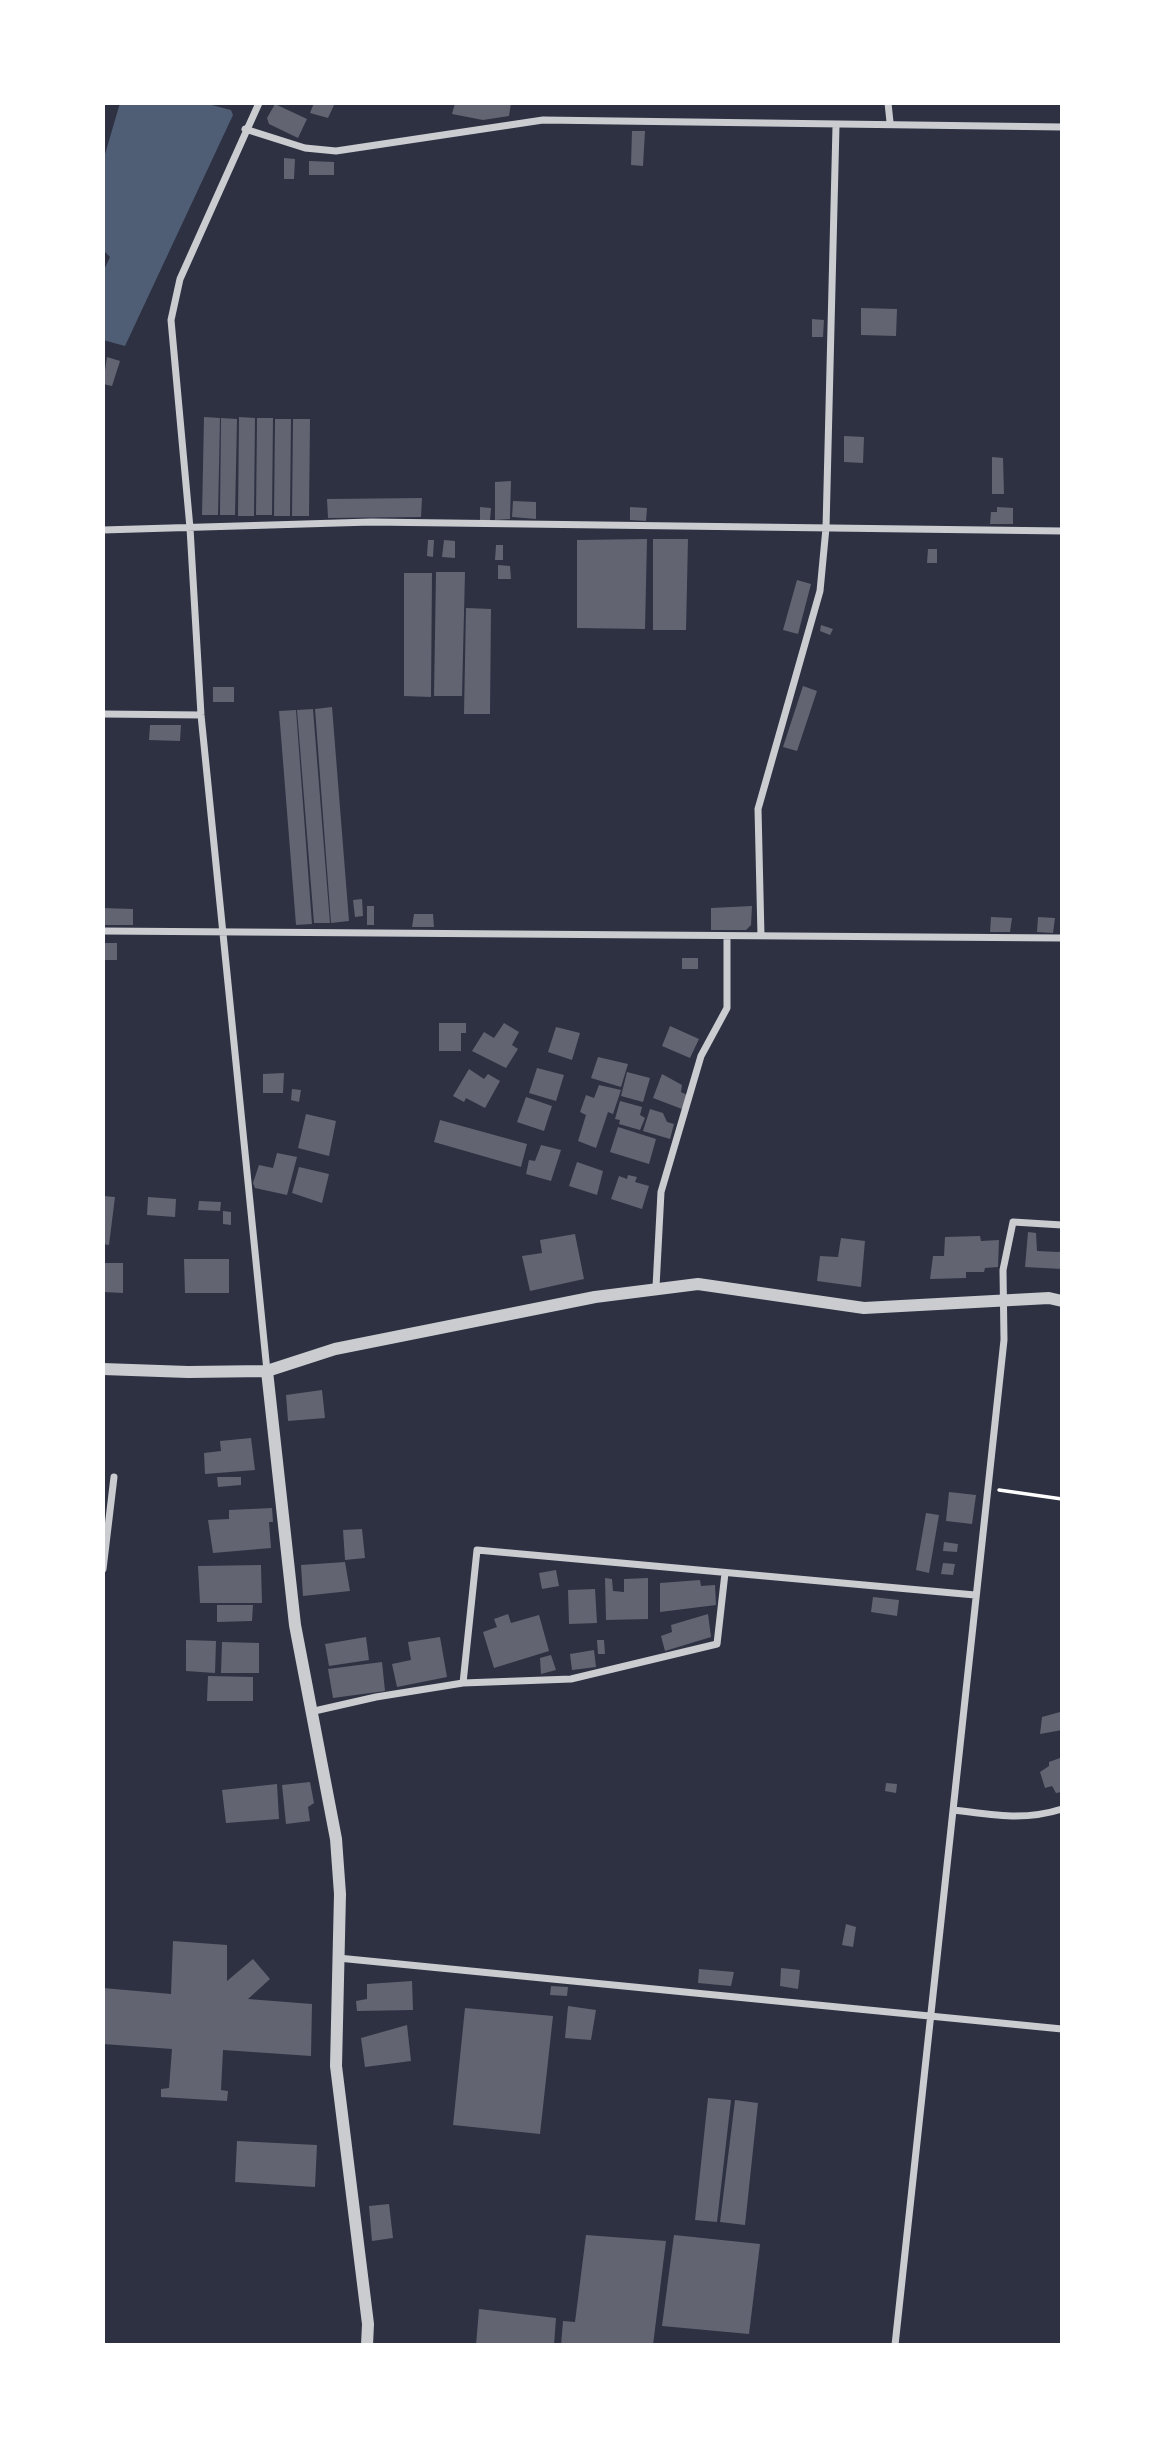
<!DOCTYPE html>
<html>
<head>
<meta charset="utf-8">
<style>
	body { margin:0 }
	#map { position:relative; width:1165px; height:2448px; overflow:hidden; background:#2d3142; font-family:"Roboto Condensed",sans-serif }
	canvas { display:block }
	.frame { position:absolute; inset:0; border:105px solid #fff; pointer-events:none }
</style>
</head>
<body>
<div id="map">
<canvas width="1165" height="2448"></canvas>
<div class="frame"></div>
</div>
<script>
const c = document.querySelector('canvas').getContext('2d');
c.lineJoin = 'round';
function fillPath(path, color) { c.fillStyle = color; c.fill(path, 'evenodd'); }
function strokePath(path, color, width, dash) { c.strokeStyle = color; c.lineWidth = width; c.lineCap = dash ? 'butt' : 'round'; c.setLineDash(dash || []); c.stroke(path); }
const water = new Path2D(`
	M 120,103 L 204,103 L 231,110 L 233,115 L 125,346 L 103,340 L 103,272 L 110,257 L 103,250 L 103,161 Z`);
const building = new Path2D(`
	M 314,103 L 335,103 L 328,118 L 310,113 Z
	M 455,103 L 511,103 L 509,116 L 483,120 L 452,114 Z
	M 275,104 L 307,119 L 298,138 L 269,124 L 267,118 Z
	M 632,131 L 645,131 L 643,166 L 631,165 Z
	M 284,158 L 295,159 L 294,179 L 284,179 Z
	M 309,161 L 334,162 L 334,175 L 309,175 Z
	M 861,308 L 897,309 L 896,336 L 861,335 Z
	M 812,319 L 824,320 L 823,337 L 812,337 Z
	M 107,357 L 120,361 L 112,386 L 103,384 Z
	M 204,417 L 220,418 L 218,515 L 202,515 Z
	M 239,417 L 255,418 L 254,516 L 238,516 Z
	M 221,418 L 237,419 L 235,515 L 220,515 Z
	M 257,418 L 273,418 L 272,515 L 256,515 Z
	M 275,419 L 291,419 L 290,516 L 274,516 Z
	M 293,419 L 310,419 L 309,516 L 292,516 Z
	M 844,436 L 864,437 L 863,463 L 844,462 Z
	M 992,457 L 1003,458 L 1004,494 L 992,494 Z
	M 511,481 L 510,519 L 495,520 L 495,482 Z
	M 422,498 L 421,517 L 328,518 L 327,499 Z
	M 513,501 L 536,502 L 536,519 L 512,517 Z
	M 480,507 L 491,508 L 490,520 L 480,520 Z
	M 630,507 L 647,508 L 646,521 L 630,520 Z
	M 997,507 L 1013,508 L 1013,524 L 990,524 L 991,512 L 997,512 Z
	M 647,539 L 645,629 L 577,628 L 577,540 Z
	M 653,539 L 688,539 L 686,630 L 653,630 Z
	M 428,540 L 434,540 L 433,557 L 427,556 Z
	M 444,540 L 455,541 L 455,558 L 442,557 Z
	M 496,545 L 503,545 L 503,560 L 495,560 Z
	M 928,549 L 937,549 L 937,563 L 927,563 Z
	M 498,565 L 510,566 L 511,579 L 498,579 Z
	M 436,572 L 465,572 L 462,696 L 434,696 Z
	M 404,573 L 432,573 L 431,697 L 404,696 Z
	M 797,580 L 811,584 L 798,634 L 783,630 Z
	M 466,608 L 491,609 L 490,714 L 464,714 Z
	M 821,625 L 833,629 L 830,635 L 820,631 Z
	M 803,686 L 817,691 L 797,751 L 783,747 Z
	M 213,687 L 234,687 L 234,702 L 213,702 Z
	M 332,707 L 349,921 L 331,923 L 315,709 Z
	M 313,709 L 330,923 L 314,923 L 297,710 Z
	M 296,710 L 312,924 L 296,925 L 279,711 Z
	M 150,725 L 181,725 L 180,741 L 149,740 Z
	M 362,899 L 363,916 L 355,917 L 353,900 Z
	M 367,906 L 374,906 L 374,925 L 367,925 Z
	M 752,906 L 751,925 L 746,930 L 711,930 L 711,908 Z
	M 103,908 L 133,909 L 133,925 L 103,925 Z
	M 414,914 L 433,914 L 434,927 L 412,927 Z
	M 991,917 L 1012,918 L 1010,932 L 990,932 Z
	M 1038,917 L 1055,918 L 1053,933 L 1037,932 Z
	M 103,943 L 117,943 L 117,960 L 103,960 Z
	M 682,958 L 698,958 L 698,969 L 682,969 Z
	M 439,1023 L 466,1023 L 466,1033 L 461,1033 L 461,1051 L 439,1051 Z
	M 504,1023 L 519,1032 L 512,1045 L 518,1049 L 506,1068 L 472,1051 L 484,1032 L 494,1038 Z
	M 670,1026 L 699,1039 L 690,1058 L 662,1046 Z
	M 556,1027 L 580,1033 L 572,1060 L 548,1052 Z
	M 598,1057 L 628,1064 L 621,1087 L 591,1078 Z
	M 537,1068 L 564,1075 L 556,1101 L 529,1093 Z
	M 469,1069 L 484,1079 L 488,1074 L 500,1081 L 485,1108 L 466,1098 L 464,1102 L 453,1096 Z
	M 627,1072 L 650,1078 L 643,1102 L 621,1096 Z
	M 284,1073 L 283,1093 L 263,1093 L 263,1074 Z
	M 662,1074 L 682,1085 L 681,1092 L 687,1095 L 682,1109 L 653,1098 Z
	M 599,1085 L 621,1090 L 613,1114 L 608,1112 L 596,1148 L 578,1141 L 586,1115 L 580,1112 L 586,1095 L 594,1098 Z
	M 292,1089 L 301,1090 L 299,1102 L 291,1100 Z
	M 526,1097 L 552,1106 L 544,1131 L 517,1122 Z
	M 620,1101 L 642,1107 L 640,1115 L 645,1118 L 640,1130 L 619,1124 L 620,1120 L 615,1119 Z
	M 650,1109 L 663,1113 L 667,1122 L 674,1124 L 670,1139 L 643,1131 Z
	M 306,1114 L 336,1121 L 329,1156 L 298,1148 Z
	M 440,1120 L 527,1144 L 521,1167 L 434,1142 Z
	M 618,1127 L 656,1139 L 649,1164 L 610,1152 Z
	M 541,1145 L 561,1150 L 551,1181 L 526,1174 L 529,1160 L 535,1161 Z
	M 277,1153 L 297,1157 L 287,1195 L 255,1188 L 253,1183 L 259,1165 L 273,1168 Z
	M 577,1162 L 603,1171 L 597,1195 L 569,1186 Z
	M 299,1167 L 329,1174 L 322,1203 L 292,1193 Z
	M 628,1175 L 637,1177 L 635,1182 L 649,1186 L 642,1209 L 611,1199 L 619,1176 L 627,1179 Z
	M 103,1196 L 115,1197 L 109,1245 L 103,1244 Z
	M 148,1197 L 176,1199 L 175,1217 L 147,1215 Z
	M 199,1201 L 221,1202 L 220,1211 L 198,1210 Z
	M 223,1211 L 231,1212 L 231,1225 L 223,1224 Z
	M 1028,1232 L 1036,1233 L 1037,1251 L 1059,1252 L 1062,1249 L 1062,1269 L 1025,1267 Z
	M 575,1234 L 584,1279 L 530,1291 L 522,1256 L 542,1253 L 540,1240 Z
	M 980,1236 L 981,1241 L 999,1240 L 998,1267 L 985,1268 L 984,1272 L 966,1272 L 966,1278 L 930,1279 L 933,1256 L 944,1256 L 945,1237 Z
	M 841,1238 L 865,1241 L 861,1287 L 817,1281 L 820,1256 L 838,1257 Z
	M 184,1259 L 229,1259 L 229,1293 L 185,1293 Z
	M 103,1263 L 123,1263 L 123,1293 L 103,1292 Z
	M 322,1390 L 325,1418 L 288,1421 L 286,1395 Z
	M 251,1438 L 255,1470 L 205,1474 L 204,1453 L 221,1451 L 220,1441 Z
	M 217,1477 L 241,1477 L 241,1485 L 218,1487 Z
	M 949,1492 L 976,1495 L 972,1524 L 946,1521 Z
	M 272,1508 L 273,1522 L 269,1522 L 271,1548 L 213,1553 L 208,1520 L 229,1519 L 229,1510 Z
	M 926,1513 L 939,1515 L 929,1573 L 916,1570 Z
	M 362,1529 L 365,1558 L 345,1560 L 343,1530 Z
	M 944,1542 L 958,1544 L 957,1552 L 943,1551 Z
	M 345,1562 L 350,1591 L 303,1596 L 301,1565 Z
	M 943,1563 L 955,1564 L 953,1575 L 941,1574 Z
	M 261,1565 L 262,1603 L 200,1603 L 198,1566 Z
	M 556,1570 L 559,1586 L 542,1589 L 539,1573 Z
	M 605,1578 L 612,1579 L 613,1591 L 624,1592 L 624,1579 L 648,1578 L 648,1619 L 606,1620 Z
	M 700,1580 L 701,1586 L 715,1585 L 716,1605 L 660,1612 L 660,1583 Z
	M 595,1589 L 597,1623 L 569,1624 L 568,1590 Z
	M 873,1597 L 899,1600 L 897,1616 L 871,1612 Z
	M 217,1605 L 253,1605 L 252,1621 L 217,1622 Z
	M 508,1614 L 511,1623 L 539,1615 L 549,1651 L 494,1668 L 483,1632 L 497,1627 L 494,1619 Z
	M 708,1614 L 711,1637 L 665,1651 L 661,1636 L 672,1632 L 671,1625 Z
	M 366,1637 L 369,1660 L 329,1666 L 325,1644 Z
	M 440,1637 L 447,1677 L 397,1687 L 392,1664 L 411,1660 L 408,1642 Z
	M 186,1640 L 216,1641 L 215,1673 L 186,1671 Z
	M 597,1640 L 604,1640 L 605,1654 L 598,1654 Z
	M 222,1642 L 259,1643 L 259,1673 L 221,1673 Z
	M 594,1650 L 596,1667 L 572,1670 L 570,1654 Z
	M 551,1655 L 556,1670 L 541,1674 L 540,1658 Z
	M 382,1662 L 385,1691 L 333,1698 L 328,1669 Z
	M 208,1676 L 253,1677 L 253,1701 L 207,1701 Z
	M 1060,1712 L 1062,1730 L 1040,1734 L 1042,1717 Z
	M 1060,1758 L 1062,1792 L 1056,1793 L 1052,1786 L 1045,1788 L 1040,1772 L 1049,1766 L 1049,1762 Z
	M 310,1782 L 314,1803 L 308,1807 L 310,1821 L 286,1824 L 282,1785 Z
	M 886,1783 L 897,1784 L 896,1793 L 885,1791 Z
	M 277,1784 L 279,1819 L 226,1823 L 222,1790 Z
	M 846,1924 L 856,1927 L 853,1947 L 842,1945 Z
	M 173,1941 L 227,1945 L 227,1981 L 253,1959 L 270,1979 L 248,1999 L 312,2004 L 311,2056 L 223,2050 L 221,2090 L 228,2091 L 227,2101 L 161,2097 L 161,2089 L 169,2088 L 172,2049 L 103,2044 L 103,1988 L 171,1994 Z
	M 781,1968 L 800,1970 L 798,1989 L 780,1986 Z
	M 699,1969 L 734,1972 L 731,1986 L 698,1983 Z
	M 412,1981 L 413,2010 L 357,2011 L 356,2001 L 367,1999 L 367,1984 Z
	M 551,1986 L 568,1987 L 567,1996 L 550,1995 Z
	M 568,2006 L 596,2010 L 591,2040 L 565,2038 Z
	M 465,2008 L 553,2016 L 540,2134 L 453,2125 Z
	M 407,2025 L 411,2061 L 365,2067 L 361,2038 Z
	M 708,2098 L 731,2100 L 717,2222 L 695,2220 Z
	M 735,2100 L 758,2103 L 745,2225 L 720,2222 Z
	M 237,2141 L 317,2145 L 315,2187 L 235,2182 Z
	M 389,2204 L 393,2238 L 372,2241 L 369,2206 Z
	M 586,2235 L 666,2241 L 653,2345 L 561,2345 L 563,2321 L 575,2322 Z
	M 674,2235 L 760,2244 L 749,2334 L 662,2326 Z
	M 479,2309 L 556,2318 L 554,2345 L 476,2345 Z`);
const path = new Path2D(`
	M 999,1490 L 1062,1499`);
const minor = new Path2D(`
	M 259,103 L 180,279 L 171,320 L 190,528 L 201,715 L 267,1371
	M 888,103 L 890,122
	M 245,129 L 305,148 L 336,151 L 543,120 L 1062,127
	M 103,530 L 371,522 L 1062,531
	M 103,714 L 201,715
	M 103,931 L 1062,938
	M 761,936 L 758,809 L 820,591 L 826,528 L 836,126
	M 656,1287 L 661,1192 L 701,1056 L 727,1008 L 727,936
	M 103,1569 L 114,1477
	M 463,1683 L 571,1679 L 717,1644 L 725,1573
	M 310,1712 L 376,1697 L 463,1683 L 477,1550 L 975,1595
	M 954,1810 C 991,1815 1025,1821 1062,1809
	M 338,1958 L 1062,2029
	M 895,2345 L 1004,1340 L 1003,1270 L 1013,1222 L 1062,1225`);
const tertiary = new Path2D(`
	M 103,1369 L 188,1372 L 267,1371 L 335,1349 L 595,1297 L 698,1284 L 864,1308 L 1049,1298 L 1062,1301
	M 267,1371 L 295,1625 L 336,1839 L 340,1894 L 336,2066 L 368,2324 L 367,2345`);
fillPath(water, '#4f5d75');
fillPath(building, '#626471');
strokePath(path, '#fff', 3.5);
strokePath(minor, '#caccd0', 7);
strokePath(tertiary, '#caccd0', 12);
</script>
</body>
</html>
